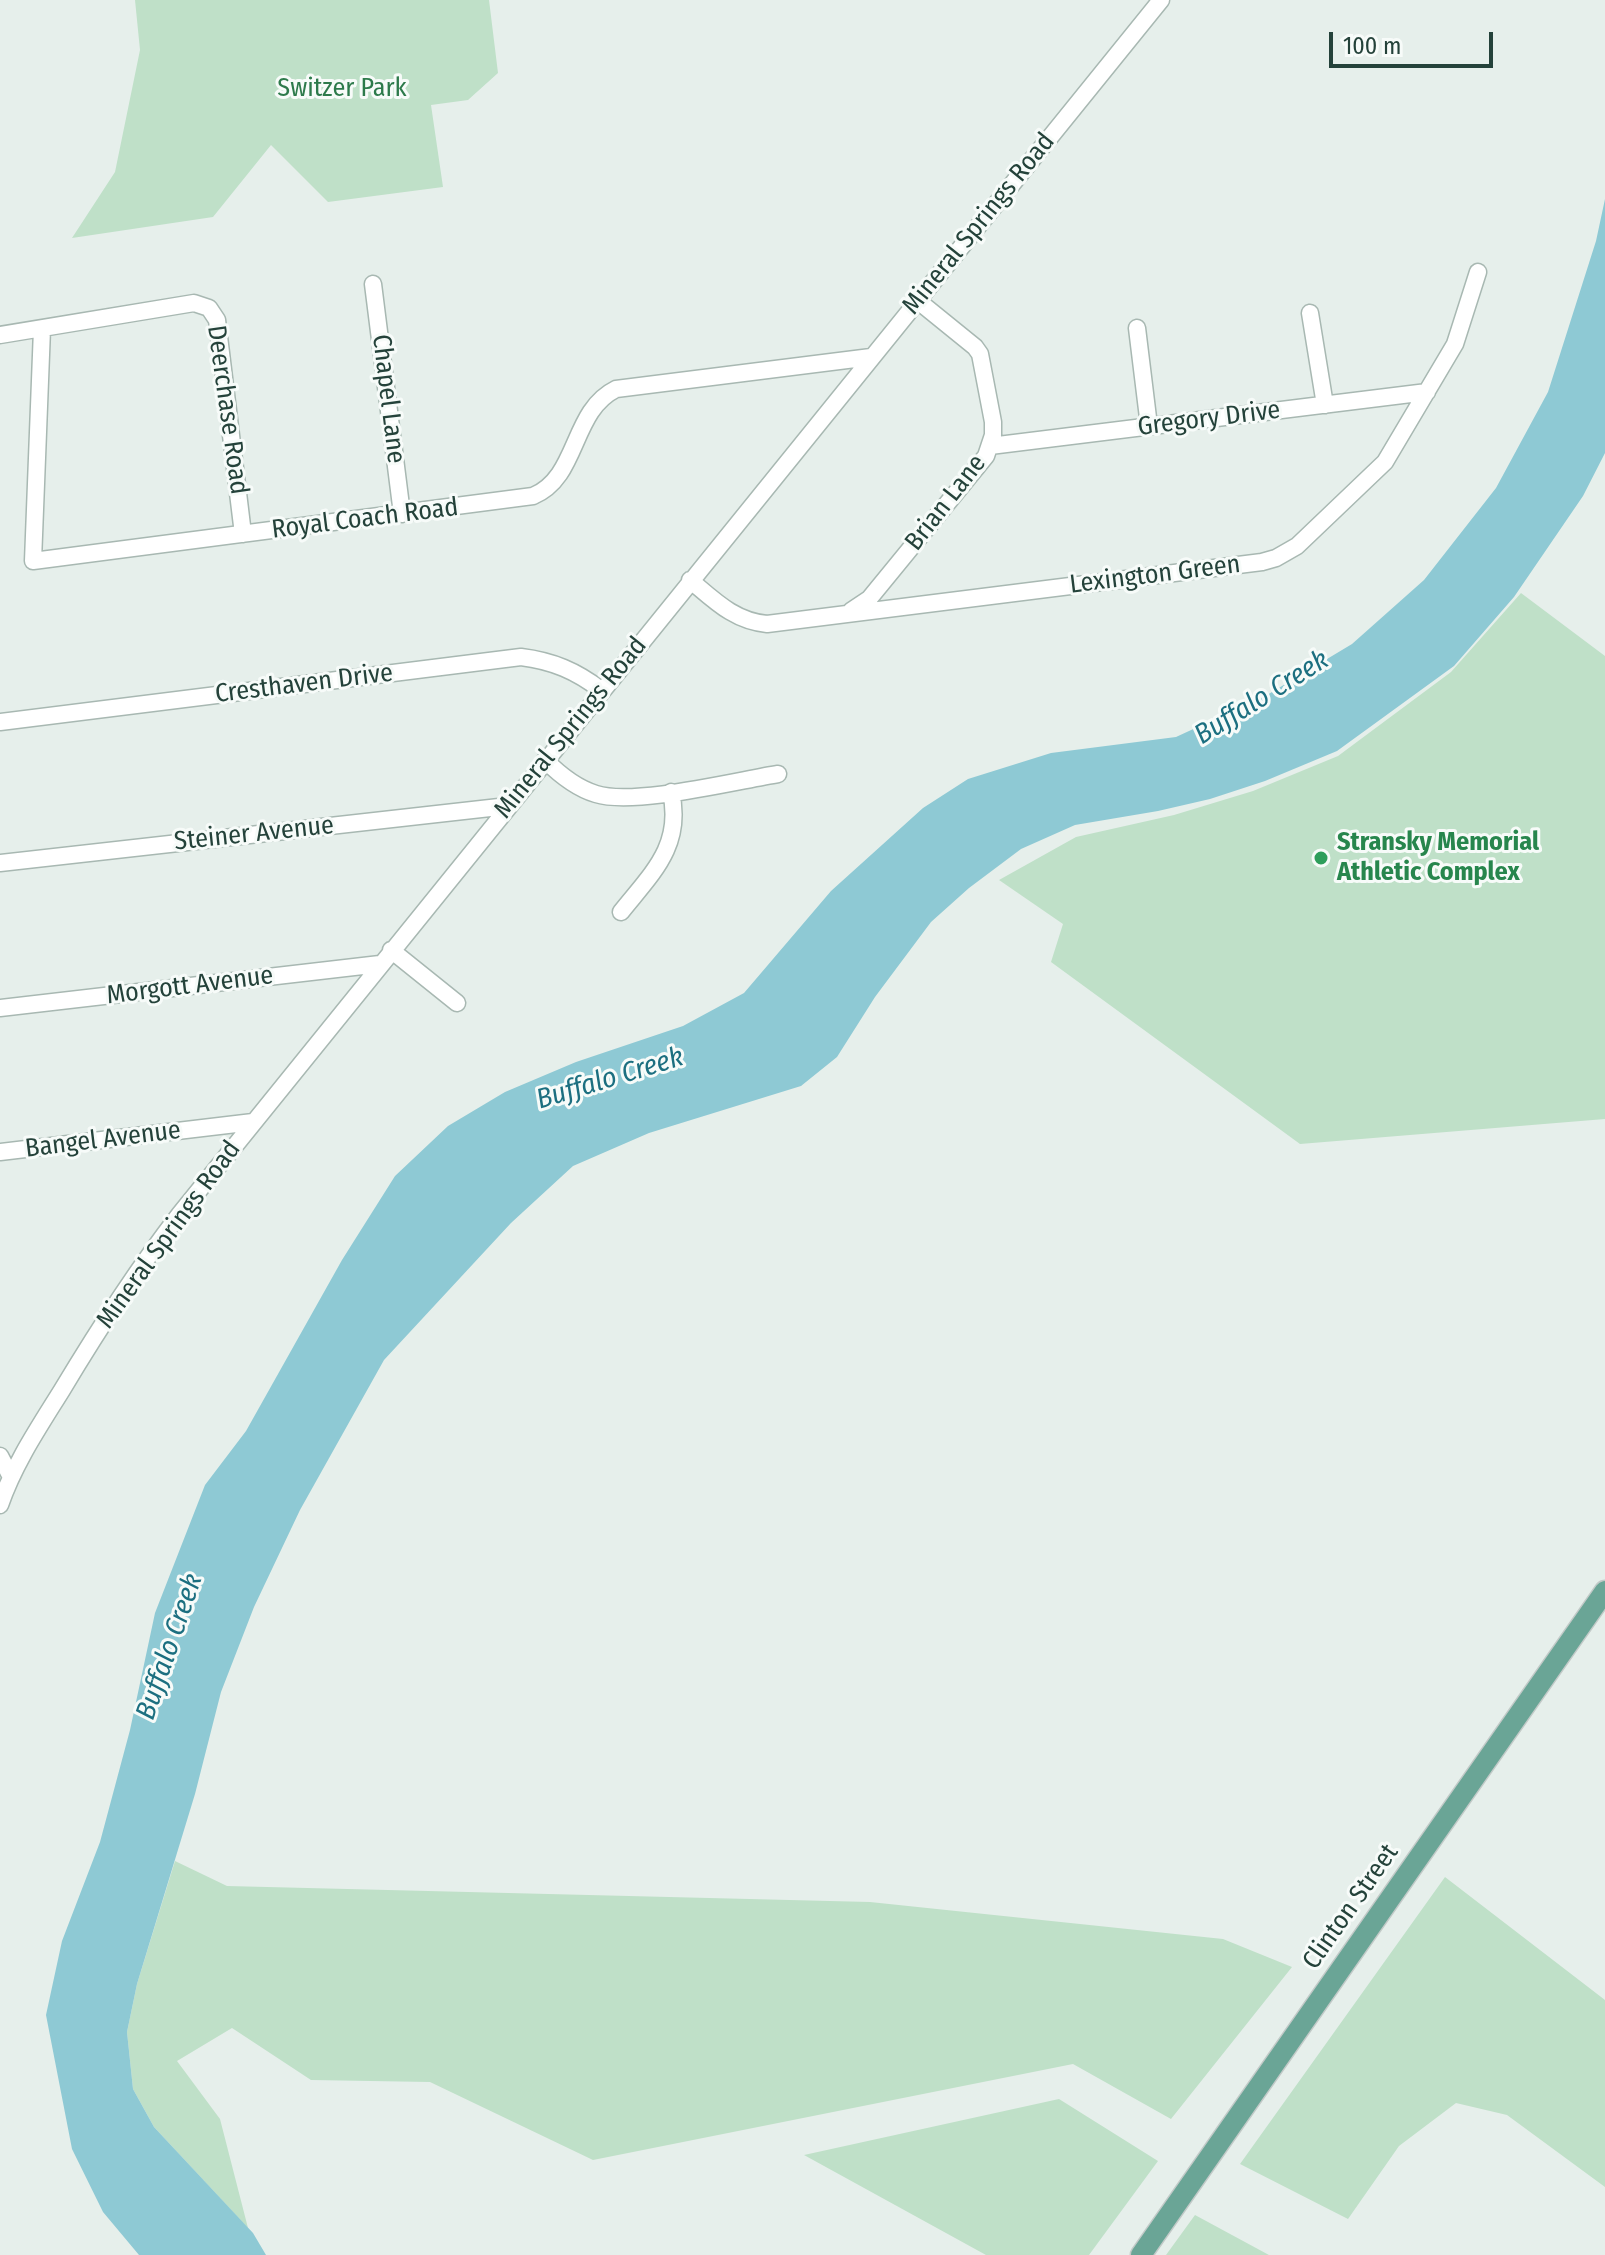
<!DOCTYPE html>
<html>
<head>
<meta charset="utf-8">
<style>
	body { margin:0 }
	#map { position:relative; width:1605px; height:2255px; overflow:hidden; background:#e6efeb; font-family:"Fira Sans Condensed",sans-serif }
	canvas { display:block }
	.scale { position:absolute; left:1329px; top:32px; width:164px; height:36px; box-sizing:border-box; border:4px solid #24423a; border-top:0; padding-left:10px; font-size:24px; line-height:28px; white-space:nowrap; color:#24423a; -webkit-text-stroke:6px #f7fbf9; paint-order:stroke }
</style>
</head>
<body>
<div id="map">
<canvas width="1605" height="2255"></canvas>
<div class="scale">100 m</div>
</div>
<script>
const c = document.querySelector('canvas').getContext('2d');
c.lineJoin = 'round';
function fillPath(path, color) { c.fillStyle = color; c.fill(path, 'evenodd'); }
function strokePath(path, color, width, dash) { c.strokeStyle = color; c.lineWidth = width; c.lineCap = dash ? 'butt' : 'round'; c.setLineDash(dash || []); c.stroke(path); }
function drawText(font, color, halo, rows, align = 'center') {
  c.font = font + ' "Fira Sans Condensed",sans-serif'; c.lineWidth = 6; c.setLineDash([]); c.textBaseline = 'middle'; c.strokeStyle = halo; c.fillStyle = color; for (const [text, x, y, turn = 0] of rows) {
    c.save(); c.translate(x, y); c.rotate((+turn || 0) * Math.PI / 180); c.textAlign = isNaN(turn) ? turn : align; if (halo) c.strokeText(text, 0, 0); c.fillText(text, 0, 0); c.restore();
  }
}
const green = new Path2D(`
	M 135,0 L 489,0 L 498,73 L 468,100 L 431,105 L 443,187 L 328,202 L 271,145 L 213,217 L 72,238 L 115,172 L 140,50 Z
	M 1521,593 L 1605,656 L 1605,1119 L 1300,1144 L 1051,962 L 1063,924 L 999,880 L 1076,837 L 1174,815 L 1253,791 L 1338,756 L 1451,672 Z
	M 175,1861 L 227,1886 L 870,1902 L 1223,1939 L 1292,1967 L 1171,2119 L 1073,2064 L 593,2160 L 430,2082 L 311,2080 L 232,2028 L 177,2061 L 220,2119 L 248,2228 L 154,2127 L 133,2089 L 127,2032 L 137,1984 Z
	M 1445,1877 L 1605,2000 L 1605,2187 L 1507,2115 L 1456,2103 L 1399,2146 L 1348,2219 L 1240,2164 Z
	M 1059,2099 L 1158,2161 L 1089,2255 L 986,2255 L 804,2155 Z
	M 1195,2215 L 1269,2255 L 1166,2255 Z`);
const water = new Path2D(`
	M 1605,199 L 1605,453 L 1583,496 L 1514,597 L 1454,666 L 1337,751 L 1265,781 L 1210,799 L 1158,811 L 1075,825 L 1021,849 L 969,888 L 931,922 L 875,997 L 837,1057 L 801,1086 L 649,1133 L 573,1166 L 511,1223 L 384,1360 L 300,1510 L 254,1607 L 221,1692 L 195,1794 L 137,1984 L 127,2032 L 133,2089 L 154,2127 L 253,2233 L 266,2255 L 139,2255 L 103,2212 L 72,2149 L 46,2015 L 62,1941 L 100,1842 L 130,1730 L 155,1613 L 205,1485 L 246,1431 L 342,1260 L 395,1176 L 448,1126 L 505,1092 L 576,1062 L 683,1026 L 744,993 L 831,891 L 923,808 L 968,779 L 1051,753 L 1176,737 L 1267,695 L 1352,644 L 1424,580 L 1496,488 L 1548,392 L 1596,241 Z`);
const minor = new Path2D(`
	M 373,284 L 402,514
	M 1310,313 L 1325,405
	M 1137,328 L 1149,426
	M 42,329 L 33,561 L 533,496 C 579,477 571,411 616,389 L 871,357
	M 0,335 L 194,303 L 209,308 L 217,320 L 243,534
	M 990,446 L 1427,392
	M 690,580 C 714,600 734,621 767,624 L 1262,562 L 1276,558 L 1297,546 L 1385,462 L 1455,344 L 1478,272
	M 851,611 L 869,599 L 986,456 L 993,435 L 993,422 L 980,354 L 975,347 L 917,300
	M 0,722 L 521,657 C 553,661 576,671 601,690
	M 545,760 C 559,774 576,788 596,794 C 634,806 735,781 778,774
	M 0,863 L 508,806
	M 621,912 C 652,873 683,846 671,792
	M 391,950 L 457,1003
	M 0,1008 L 380,964
	M 0,1152 L 253,1122
	M 0,1456 L 11,1477
	M 0,1505 C 14,1464 39,1427 62,1390 C 98,1330 136,1271 179,1215 L 1161,0`);
const major = new Path2D(`
	M 1141,2255 L 1605,1591`);
const markers = [
	[1321,858,8,"#2e9e5b"]
];
const parkNames = [
	["Switzer Park",342,89]
];
const streetNames = [
	["Mineral Springs Road",979,224,-51],
	["Chapel Lane",388,399,83],
	["Deerchase Road",227,410,82],
	["Gregory Drive",1209,419,-7],
	["Brian Lane",946,503,-52],
	["Royal Coach Road",365,519,-7],
	["Lexington Green",1155,575,-7],
	["Cresthaven Drive",304,684,-7],
	["Mineral Springs Road",571,728,-51],
	["Steiner Avenue",254,834,-6],
	["Morgott Avenue",190,986,-7],
	["Bangel Avenue",103,1140,-7],
	["Mineral Springs Road",169,1235,-54],
	["Clinton Street",1351,1907,-55]
];
const leisureNames = [
	["Stransky Memorial",1337,843],
	["Athletic Complex",1337,873]
];
const waterNames = [
	["Buffalo Creek",1262,698,-32],
	["Buffalo Creek",610,1079,-17],
	["Buffalo Creek",170,1647,-71]
];
fillPath(green, '#bfe0c8');
fillPath(water, '#8ec9d4');
strokePath(minor, '#a8b8b2', 19);
strokePath(major, '#c2cac8', 23);
strokePath(minor, '#fff', 16);
strokePath(major, '#6aa596', 20);
for (const [x, y, r, color] of markers) { const dot = new Path2D(); dot.arc(x, y, r, 0, 2 * Math.PI); c.fillStyle = color; c.fill(dot); strokePath(dot, '#f7fbf9', 3); }
drawText('26px', '#2d7a4b', '#f7fbf9', parkNames);
drawText('26px', '#24423a', '#f7fbf9', streetNames);
drawText('bold 26px', '#27864d', '#f7fbf9', leisureNames, 'left');
drawText('italic 28px', '#1c6f80', '#f7fbf9', waterNames);
</script>
</body>
</html>
